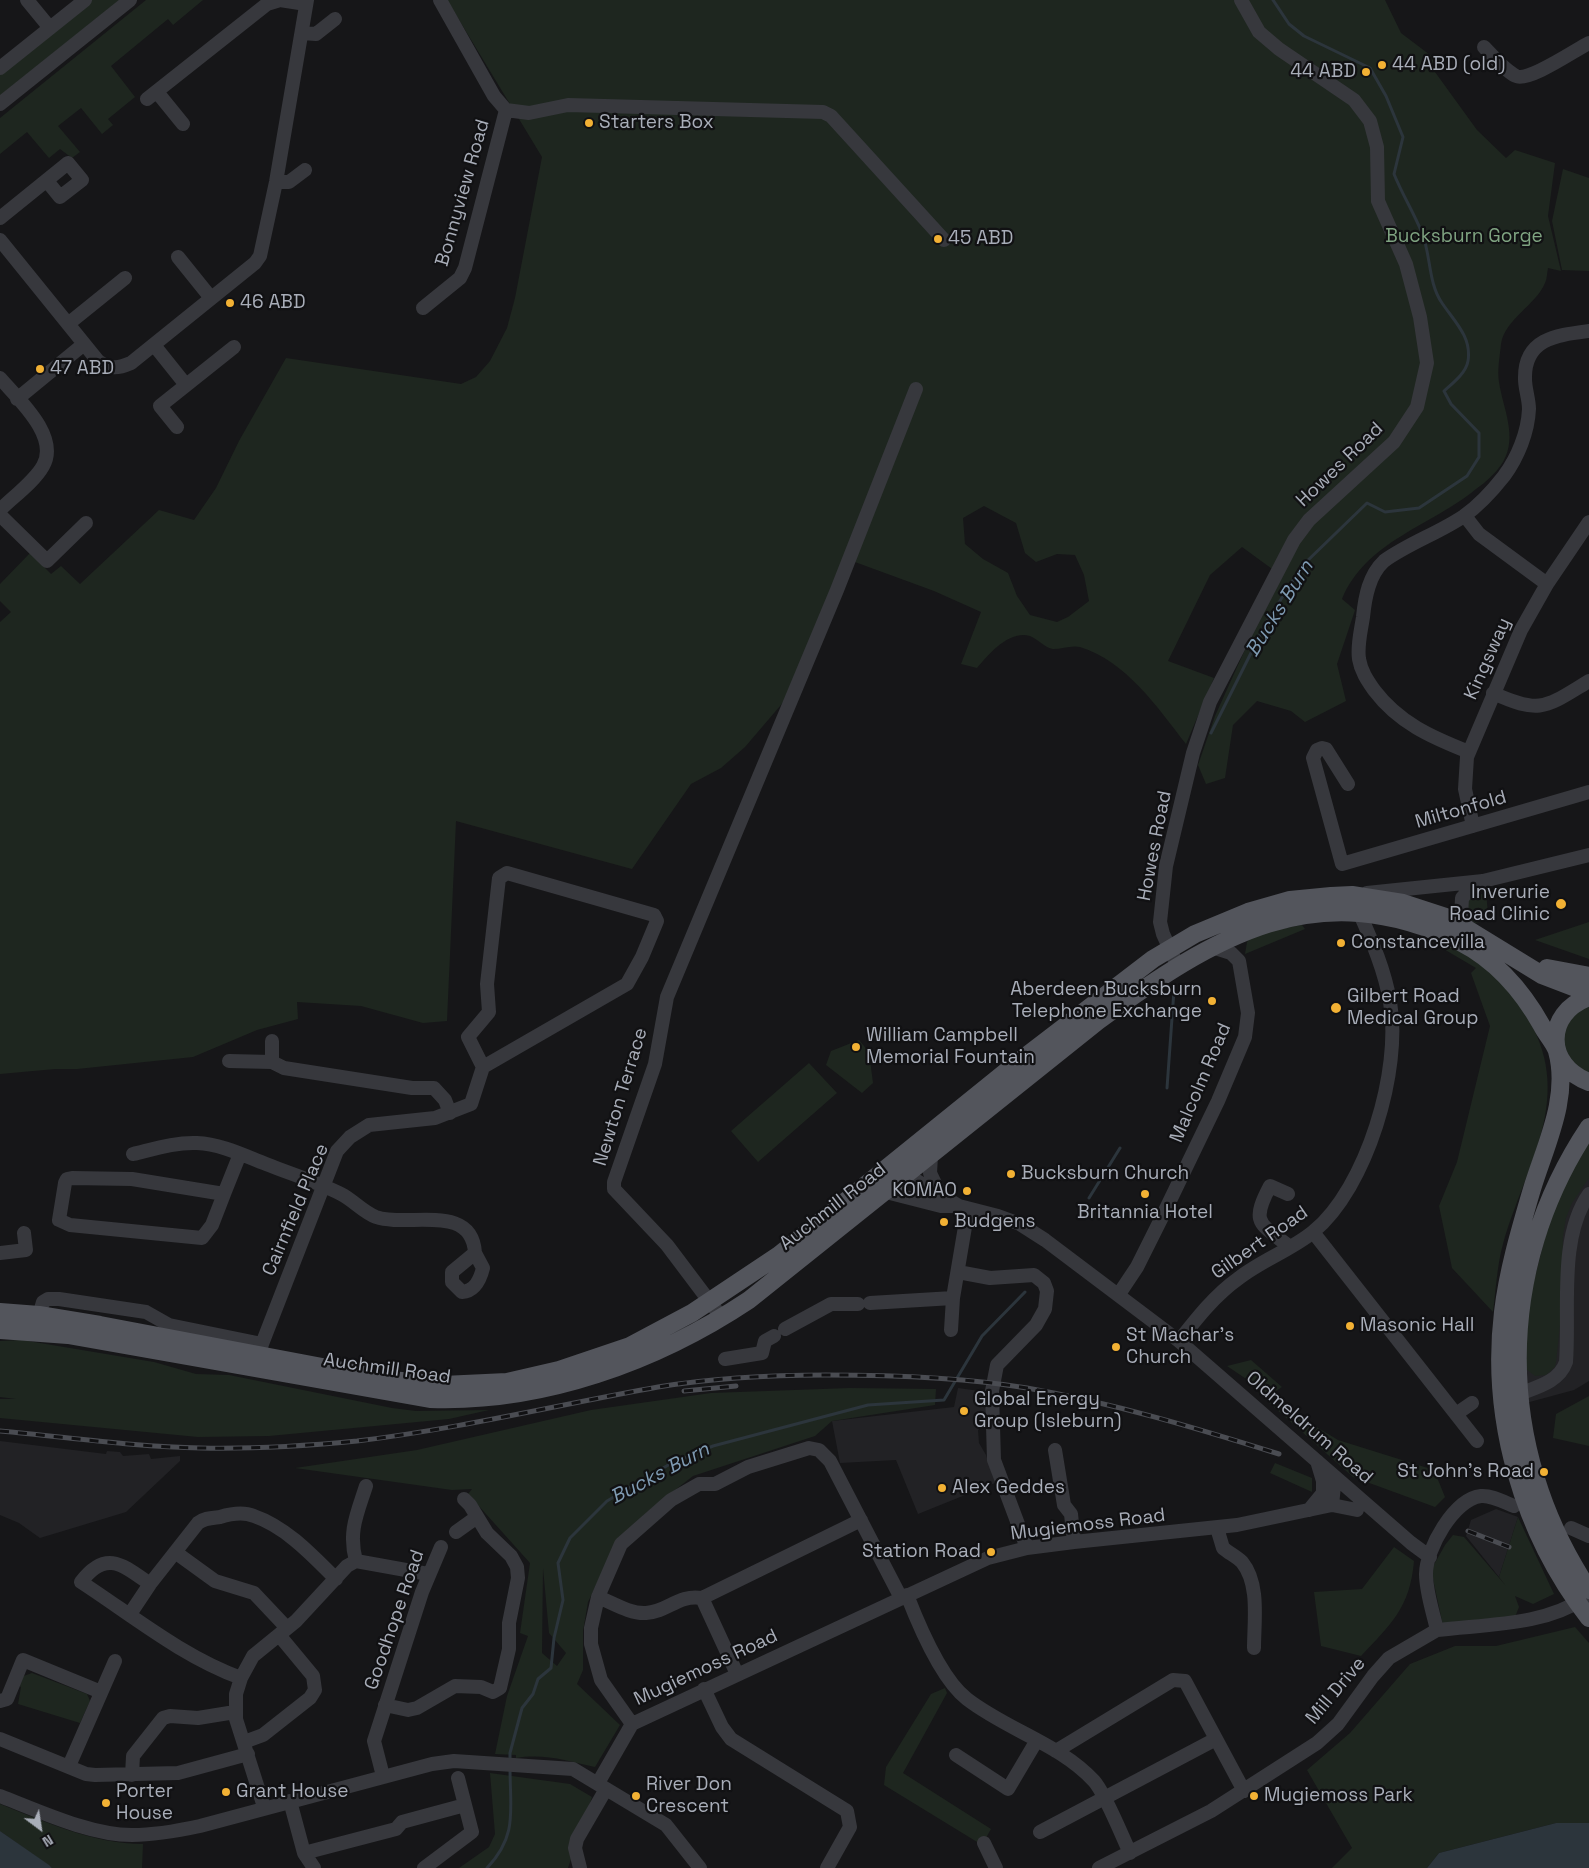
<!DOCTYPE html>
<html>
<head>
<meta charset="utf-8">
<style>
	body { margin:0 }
	#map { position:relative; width:1589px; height:1868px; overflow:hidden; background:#161618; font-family:"Space Grotesk",sans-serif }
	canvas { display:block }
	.north { position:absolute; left:15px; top:1803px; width:50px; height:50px; -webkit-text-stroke:4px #111113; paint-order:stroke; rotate:149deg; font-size:14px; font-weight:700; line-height:20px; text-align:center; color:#a8adb8 }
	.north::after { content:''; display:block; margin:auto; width:18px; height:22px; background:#a8adb8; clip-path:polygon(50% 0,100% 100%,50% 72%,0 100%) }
</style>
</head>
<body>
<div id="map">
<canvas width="1589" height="1868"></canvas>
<div class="north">N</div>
</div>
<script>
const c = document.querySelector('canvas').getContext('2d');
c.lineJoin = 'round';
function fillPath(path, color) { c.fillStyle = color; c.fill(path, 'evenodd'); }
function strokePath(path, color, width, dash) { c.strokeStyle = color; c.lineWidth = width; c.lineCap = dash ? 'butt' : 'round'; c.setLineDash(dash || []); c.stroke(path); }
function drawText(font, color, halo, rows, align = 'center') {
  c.font = font + ' "Space Grotesk",sans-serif'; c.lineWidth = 4.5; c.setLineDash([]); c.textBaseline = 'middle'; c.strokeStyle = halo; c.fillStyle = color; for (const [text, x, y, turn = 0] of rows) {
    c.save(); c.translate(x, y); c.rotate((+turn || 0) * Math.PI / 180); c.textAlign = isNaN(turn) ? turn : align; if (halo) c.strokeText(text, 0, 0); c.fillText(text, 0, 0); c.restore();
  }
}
const built = new Path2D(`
	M 1589,1139 L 1589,1381 L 1574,1390 L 1526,1403 L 1522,1333 Z
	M 958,1388 L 987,1392 L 985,1425 L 978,1430 L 979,1443 L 986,1455 L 995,1483 L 918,1514 L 896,1460 L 840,1463 L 832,1421 L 954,1407 Z
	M 0,1441 L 106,1454 L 107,1451 L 120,1452 L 123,1456 L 149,1454 L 151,1459 L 180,1456 L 180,1461 L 126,1512 L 40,1538 L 19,1523 L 0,1515 Z
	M 1496,1509 L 1518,1517 L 1499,1577 L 1466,1536 L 1471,1520 Z`);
const green = new Path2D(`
	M 92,0 L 120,0 L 0,96 L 0,74 Z
	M 146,0 L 203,0 L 173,25 L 168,19 L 111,66 L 135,97 L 108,119 L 113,125 L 102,134 L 81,108 L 58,126 L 80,152 L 72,158 L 60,149 L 49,158 L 27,132 L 0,154 L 0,118 Z
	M 447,0 L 1385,0 L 1401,33 L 1438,61 L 1430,69 L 1435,72 L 1477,130 L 1506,158 L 1515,150 L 1555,163 L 1548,216 L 1561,271 L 1548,268 C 1547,273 1547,279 1545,283 C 1536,305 1505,319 1501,344 C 1500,355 1497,370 1499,382 C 1503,409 1518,436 1503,462 C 1496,473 1486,482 1476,489 C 1431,526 1366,541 1342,599 L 1355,610 L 1337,664 L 1346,701 L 1305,722 L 1291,711 L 1257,701 L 1233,725 L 1225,778 L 1206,784 L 1198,765 L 1215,716 L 1279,574 L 1242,547 L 1210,575 L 1168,661 L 1214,678 L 1186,744 C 1158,708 1126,661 1080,647 C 1072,645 1062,649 1053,649 C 1045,648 1038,639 1030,636 C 1009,630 989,654 977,668 L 961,664 L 981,612 L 934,591 L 844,558 L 792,692 L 745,747 L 721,768 L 691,784 L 632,869 L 456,821 L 447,1021 L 423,1023 L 361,1006 L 297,1002 L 298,1019 L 257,1030 L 193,1057 L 77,1069 L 55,1069 L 0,1074 L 0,622 L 11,612 L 0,601 L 0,584 L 30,553 L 51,574 L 61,566 L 80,584 L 159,510 L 194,520 L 216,488 L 239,441 L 286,358 L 461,384 L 476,377 L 490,361 L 507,328 L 515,298 L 542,157 ZM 984,506 L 1016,523 L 1025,553 L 1036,562 L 1057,554 L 1075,555 L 1084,575 L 1089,601 L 1068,617 L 1057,622 L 1030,615 L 1017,596 L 1008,573 L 983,559 L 965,544 L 963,518 Z
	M 1563,169 L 1589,178 L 1589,271 L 1562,270 L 1552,221 Z
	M 1486,892 L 1488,913 L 1481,922 L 1475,923 L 1466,915 L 1466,901 Z
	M 1589,922 L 1589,959 L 1535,940 Z
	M 1302,925 L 1305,929 L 1245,954 L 1247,942 L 1254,934 Z
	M 1450,943 C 1467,955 1489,966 1503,981 C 1511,989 1518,1002 1524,1012 C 1578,1095 1526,1163 1503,1244 C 1497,1265 1496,1290 1493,1312 L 1452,1268 L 1439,1206 L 1457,1162 L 1490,1026 L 1471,973 L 1476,968 L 1442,948 Z
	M 1589,1004 L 1589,1075 C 1555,1058 1555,1020 1589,1004 Z
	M 859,1040 L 869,1052 L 873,1083 L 862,1093 L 826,1065 L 831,1051 Z
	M 809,1063 L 837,1093 L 758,1162 L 731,1131 Z
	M 1589,1139 L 1589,1178 L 1572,1203 L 1566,1218 L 1563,1236 L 1561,1316 L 1556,1362 L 1555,1367 L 1546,1375 L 1535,1376 L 1526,1369 L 1526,1311 L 1553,1207 Z
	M 22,1340 L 154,1362 L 196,1374 L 229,1375 L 392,1408 L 416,1411 L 489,1410 L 449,1419 L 269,1436 L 198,1437 L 0,1418 L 0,1399 L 16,1399 L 0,1397 L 0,1341 Z
	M 1251,1360 L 1282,1387 L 1270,1395 L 1227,1366 Z
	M 850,1388 L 936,1389 L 935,1405 L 832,1421 L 815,1436 L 693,1476 L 647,1512 L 611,1554 L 588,1602 L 583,1631 L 583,1670 L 577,1684 L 620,1725 L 595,1767 C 568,1761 544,1753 516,1758 L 516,1755 L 495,1754 L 507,1696 L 528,1636 L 520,1633 L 530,1563 L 468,1494 L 472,1489 L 452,1490 L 295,1468 L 417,1450 L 591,1410 L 711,1393 ZM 543,1568 L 549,1633 L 566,1653 L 557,1666 L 542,1653 Z
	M 1259,1392 L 1338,1440 L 1434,1470 L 1445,1497 L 1435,1507 L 1353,1477 L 1258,1393 Z
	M 1589,1396 L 1589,1446 L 1553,1438 L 1556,1414 Z
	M 1275,1463 L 1312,1478 L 1312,1492 L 1270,1473 Z
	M 1518,1517 L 1554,1594 L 1533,1604 L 1515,1596 L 1519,1607 L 1515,1617 L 1444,1630 L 1431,1570 L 1445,1545 L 1453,1535 L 1464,1537 L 1506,1586 L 1499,1577 Z
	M 1394,1547 L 1414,1561 C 1410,1608 1391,1624 1361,1656 L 1321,1646 L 1314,1592 L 1362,1589 Z
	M 1575,1627 L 1589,1643 L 1589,1823 L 1556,1823 L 1439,1853 L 1427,1868 L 1332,1868 L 1352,1848 L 1307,1770 L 1350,1733 L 1410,1664 L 1455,1646 L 1496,1646 Z
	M 32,1673 L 87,1694 L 90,1701 L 80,1723 L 18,1704 L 21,1687 L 16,1684 L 21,1677 Z
	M 945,1688 L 947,1693 L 903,1773 L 991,1829 L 982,1845 L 884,1785 L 886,1767 L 931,1694 Z
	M 490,1773 L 570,1784 L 592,1797 L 568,1868 L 459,1868 L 489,1847 L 495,1834 Z
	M 0,1804 C 46,1822 93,1844 143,1844 L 142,1868 L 52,1868 L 0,1831 Z`);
const water = new Path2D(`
	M 1556,1823 L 1589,1823 L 1589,1868 L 1427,1868 L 1439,1853 Z
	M 0,1831 L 49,1865 L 52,1868 L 0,1868 Z`);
const stream = new Path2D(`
	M 1211,733 L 1267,621 L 1303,565 L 1367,503 L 1385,512 L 1419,508 L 1467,476 L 1479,457 L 1479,433 L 1451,404 L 1444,391 C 1453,383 1466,373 1468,361 C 1472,337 1454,321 1442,303 C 1428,283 1431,255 1422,233 C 1414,213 1402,194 1394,174 L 1403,137 L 1386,96 L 1370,68 L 1304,36 L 1289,24 L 1273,0
	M 1167,1088 L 1174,990
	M 1089,1198 L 1120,1148
	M 510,1762 L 510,1753 L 522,1708 L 533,1694 L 538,1679 L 551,1668 L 554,1638 L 563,1600 L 558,1563 L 570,1538 L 607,1501 L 670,1464 L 713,1446 L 868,1405 L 944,1400 L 982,1336 L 1025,1292
	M 487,1868 C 518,1835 510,1811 510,1768`);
const minor = new Path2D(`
	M 27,0 L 50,28
	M 302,33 L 316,34 L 335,19
	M 1484,47 C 1493,56 1504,70 1516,76 C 1529,82 1575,50 1589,43
	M 0,68 L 85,0
	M 157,92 L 183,124
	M 147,99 L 267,4 L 280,0 L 306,4
	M 0,104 L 130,0
	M 506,110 L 529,113 L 568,105 L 823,112 L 831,116 L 944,240
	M 276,182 L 289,182 L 305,170
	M 0,218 L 68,163 L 82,180 L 60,197 L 47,181
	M 0,240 L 98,361 C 110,369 117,369 131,363 L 255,263 L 260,256 L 276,182 L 307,0
	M 178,257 L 211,298
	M 423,308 L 460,278 L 465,268 L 506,110 L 494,96 L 440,0
	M 68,324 L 125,278
	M 154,345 L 186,385
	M 0,378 C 18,399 60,436 43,466 C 34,482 13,497 0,510
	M 17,399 L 84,344
	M 177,427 L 160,406 L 234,347
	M 0,515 L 47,561 L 86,523
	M 1465,516 L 1479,534 L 1547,584
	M 1493,693 C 1541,715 1546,707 1589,681
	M 1469,752 C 1431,737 1399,723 1374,690 C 1367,680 1361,671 1359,659 C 1357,645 1361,631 1363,617 C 1365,597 1369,575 1384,561 C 1409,543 1439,533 1464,516 C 1478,506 1493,490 1504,476 C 1518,457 1528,432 1529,409 C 1529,399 1525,389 1525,379 C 1524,338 1558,335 1589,331
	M 1348,784 L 1326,749 L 1322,748 L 1317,750 L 1313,758 L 1342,864 L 1589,792
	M 1473,826 L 1465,789 L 1467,757 L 1521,630 L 1547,584 L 1589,522
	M 1367,893 L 1483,881 L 1589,855
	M 1469,929 L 1461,917 L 1462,898 L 1472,887 L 1480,883
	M 1178,967 L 1163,934 L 1160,922 L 1166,866 L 1193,753 L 1210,702 L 1294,540 L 1309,520 L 1394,442 L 1417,407 L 1427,363 L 1420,317 L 1406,264 L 1378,201 L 1377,147 L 1370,121 L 1354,100 L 1279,49 L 1259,32 L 1241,0
	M 272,1041 L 272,1062
	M 229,1061 L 272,1062 L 284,1068 L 412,1088 L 434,1088 L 445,1100 L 450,1113
	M 133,1154 C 154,1149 176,1142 197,1143 C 221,1144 245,1156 266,1164 C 291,1174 317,1182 341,1194 C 353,1200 363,1212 376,1217 C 408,1228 472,1202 475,1253
	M 931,1156 L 930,1173 L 940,1194
	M 897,1175 L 907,1175 L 959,1206
	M 72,1178 L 132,1179 L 224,1194 L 212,1225 L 202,1238 L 70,1225 L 59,1220 L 65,1183 L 67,1179 Z
	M 886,1192 L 941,1206 L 959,1206 L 998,1216 L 1020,1224 L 1045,1240 L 1179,1341 L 1411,1543 L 1430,1557
	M 224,1194 L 240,1154
	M 1288,1194 L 1270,1186 C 1250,1224 1260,1223 1290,1247
	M 1313,1232 L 1477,1441
	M 0,1253 L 26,1250 L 24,1233
	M 475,1253 L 483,1268 C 480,1280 475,1291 462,1292 L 452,1282 L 452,1272 Z
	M 958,1272 L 990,1278 L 1034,1275 L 1044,1283 L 1047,1291 L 1045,1309 L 1036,1325 L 997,1365 L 992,1391 L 994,1460 L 1027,1548
	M 1119,1294 L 1137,1267 L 1163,1215 L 1218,1101 L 1245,1037 L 1248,1013 L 1239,961 L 1231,953 L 1212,947
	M 870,1303 L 953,1298
	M 722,1318 L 667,1245 L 614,1189 L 614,1182 L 655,1064 L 667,997 L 837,590 L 916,389
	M 37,1323 L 43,1302 L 48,1299 L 59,1299 L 146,1312 L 169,1325 L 262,1344
	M 785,1329 L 831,1304 L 858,1304
	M 951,1330 L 953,1298 L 968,1209
	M 1179,1341 C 1197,1318 1215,1295 1239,1278 C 1262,1260 1291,1250 1313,1232 C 1367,1188 1402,1069 1390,1002 C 1385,971 1372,941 1359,912
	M 725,1359 L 762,1353 L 765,1341 L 774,1336
	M 257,1364 L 262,1344 L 337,1151 L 350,1137 L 369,1125 L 435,1118 L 471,1104 L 483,1067 L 468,1037 L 489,1012 L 487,984 L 499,878 L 507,873 L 654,915 L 657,921 L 642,957 L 627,984 L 483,1067
	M 1519,1394 C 1537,1387 1559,1382 1566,1362 C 1570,1311 1558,1238 1589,1194
	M 1456,1414 L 1472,1403
	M 1055,1450 L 1064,1505 L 1071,1514 L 1074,1542
	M 1332,1505 L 1334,1486
	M 1309,1510 L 1323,1493 L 1323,1481 L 1317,1461
	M 1217,1528 L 1223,1548 C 1229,1553 1237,1557 1242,1562 C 1260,1584 1254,1621 1254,1648
	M 1571,1528 L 1589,1536
	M 456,1532 L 477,1517
	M 175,1552 L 215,1581 L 254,1593 L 287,1628
	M 356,1561 C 348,1532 357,1514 366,1486
	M 150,1584 C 123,1565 106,1549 81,1582 C 133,1616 183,1657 241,1678
	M 907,1595 C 919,1626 941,1679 967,1699 C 1007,1730 1060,1744 1094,1781 C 1105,1793 1122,1836 1130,1853
	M 598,1597 C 613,1603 630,1614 646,1613 C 668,1612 678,1594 702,1598 L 861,1520
	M 702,1598 L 737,1674
	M 130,1614 L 150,1584 L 198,1523 C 204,1518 212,1518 220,1517 C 230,1514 244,1512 254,1516 C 286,1527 312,1555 336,1579
	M 1437,1630 C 1433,1612 1426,1592 1426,1574 C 1426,1549 1454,1499 1481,1496 C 1491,1495 1504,1502 1514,1506
	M 704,1689 L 722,1727 L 731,1739 L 847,1811 L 850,1827 L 827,1868
	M 0,1701 L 7,1699 L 23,1660 L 101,1692
	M 385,1705 L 408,1710 L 417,1708 L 455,1686 L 481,1687 L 493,1692 L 500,1688 L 509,1649 L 509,1623 L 518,1578 L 517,1567 L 511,1556 L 487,1533 L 470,1505 L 464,1499
	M 632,1724 L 601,1680 L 591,1644 L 591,1628 L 598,1597 L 621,1544 L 671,1500 L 699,1484 L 715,1484 L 748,1467 L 809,1448 L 819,1450 L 830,1461 L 901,1598
	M 0,1739 L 86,1774 L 95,1775 L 178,1773 L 248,1754
	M 244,1742 L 263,1735 L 310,1698 L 315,1690 L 313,1676 L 279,1635
	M 1056,1751 L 1173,1680 L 1185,1681 L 1244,1791
	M 956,1755 L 1008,1789 L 1037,1740
	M 69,1766 L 115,1661
	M 132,1775 L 133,1756 L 163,1718 L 170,1716 L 198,1718 L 235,1712
	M 383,1776 L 374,1741 L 422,1592 L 441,1547
	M 598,1783 L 632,1724 L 988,1558 L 1027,1548 L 1074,1542 L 1237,1525 L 1332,1505 L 1357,1510
	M 0,1796 C 39,1811 90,1835 132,1835 C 155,1835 177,1831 200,1826 L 432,1764 L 454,1761 L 573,1769 L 666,1825 L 700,1868
	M 290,1801 L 304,1853 L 314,1868
	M 264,1807 L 236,1719 L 236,1694 L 241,1678 L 253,1656 L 296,1621 L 347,1566 L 356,1561 L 428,1574
	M 1040,1832 L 1216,1739
	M 984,1843 L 996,1868
	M 304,1853 L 396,1829 L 402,1822 L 465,1805
	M 424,1868 L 472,1832 L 458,1778
	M 580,1868 L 575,1848 L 577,1839 L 606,1789
	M 1099,1868 L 1211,1811 L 1317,1743 L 1338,1724 L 1373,1676 L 1389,1658 L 1437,1630 C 1487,1624 1544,1626 1586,1597`);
const major = new Path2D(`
	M 1547,968 L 1589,976
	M 1589,997 C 1544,1013 1545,1066 1589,1082
	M 1589,1127 C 1494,1269 1494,1448 1589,1590
	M 0,1312 L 39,1315 L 100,1325 L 391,1380 L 443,1385 L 507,1382 L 559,1370 L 630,1346 L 692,1313 L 779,1255 L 1008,1070 L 1153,959 L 1195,934 L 1248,912 L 1290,900 L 1331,896 L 1352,895 L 1403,903 L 1449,918 L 1542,975 L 1589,993
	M 0,1330 L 68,1335 L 430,1399 C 542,1403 656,1362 749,1300 L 1098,1021 C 1214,937 1316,872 1460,942 C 1497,961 1522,990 1542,1026 C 1546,1034 1554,1042 1557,1051 C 1570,1098 1545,1146 1532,1189 C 1520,1230 1508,1270 1503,1312 C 1490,1419 1523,1533 1589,1618`);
const rail = new Path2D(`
	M 684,1391 L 736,1386
	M 0,1431 C 67,1437 134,1447 201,1448 C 253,1449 305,1446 357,1441 C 458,1429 557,1405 658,1387 C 713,1378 770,1375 826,1375 C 893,1375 961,1377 1027,1388 C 1113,1403 1196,1428 1279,1454
	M 1468,1531 L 1509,1547`);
const markers = [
	[1382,65,5,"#f2b134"],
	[1366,72,5,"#f2b134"],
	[589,123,5,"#f2b134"],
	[938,239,5,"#f2b134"],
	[230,303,5,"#f2b134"],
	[40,369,5,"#f2b134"],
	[1561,904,6,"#f2b134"],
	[1341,943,5,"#f2b134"],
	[1212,1001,5,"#f2b134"],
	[1336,1008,6,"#f2b134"],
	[856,1047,5,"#f2b134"],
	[1011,1174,5,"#f2b134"],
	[967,1191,5,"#f2b134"],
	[1145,1194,5,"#f2b134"],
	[944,1222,5,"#f2b134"],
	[1350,1326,5,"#f2b134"],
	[1116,1347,5,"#f2b134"],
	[964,1411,5,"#f2b134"],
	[1544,1472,5,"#f2b134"],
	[942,1488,5,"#f2b134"],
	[991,1552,5,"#f2b134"],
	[226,1792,5,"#f2b134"],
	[636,1796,5,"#f2b134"],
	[1254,1796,5,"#f2b134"],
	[106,1803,5,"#f2b134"]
];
const poiNames = [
	["44 ABD (old)",1392,65],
	["44 ABD",1356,72,"right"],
	["Starters Box",599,123],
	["45 ABD",948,239],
	["46 ABD",240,303],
	["47 ABD",50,369],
	["Inverurie",1550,893,"right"],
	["Road Clinic",1550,915,"right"],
	["Constancevilla",1351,943],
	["Aberdeen Bucksburn",1202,990,"right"],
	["Telephone Exchange",1202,1012,"right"],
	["Gilbert Road",1347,997],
	["Medical Group",1347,1019],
	["William Campbell",866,1036],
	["Memorial Fountain",866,1058],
	["Bucksburn Church",1021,1174],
	["KOMAO",957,1191,"right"],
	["Britannia Hotel",1145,1213,"center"],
	["Budgens",954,1222],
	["Masonic Hall",1360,1326],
	["St Machar's",1126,1336],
	["Church",1126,1358],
	["Global Energy",974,1400],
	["Group (Isleburn)",974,1422],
	["St John's Road",1534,1472,"right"],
	["Alex Geddes",952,1488],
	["Station Road",981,1552,"right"],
	["River Don",646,1785],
	["Crescent",646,1807],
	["Porter",116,1792],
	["House",116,1814],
	["Grant House",236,1792],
	["Mugiemoss Park",1264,1796]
];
const streetNames = [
	["Bonnyview Road",463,193,-74],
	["Howes Road",1340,465,-44],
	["Kingsway",1488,659,-66],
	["Miltonfold",1461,810,-16],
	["Howes Road",1155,846,-79],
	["Malcolm Road",1201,1083,-67],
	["Newton Terrace",621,1097,-73],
	["Auchmill Road",833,1207,-38],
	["Cairnfield Place",296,1210,-67],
	["Gilbert Road",1260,1243,-35],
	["Auchmill Road",387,1369,8],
	["Oldmeldrum Road",1309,1428,41],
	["Mugiemoss Road",1088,1525,-7],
	["Goodhope Road",395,1620,-71],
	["Mugiemoss Road",706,1668,-25],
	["Mill Drive",1336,1691,-50]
];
const parkNames = [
	["Bucksburn Gorge",1464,237]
];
const waterNames = [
	["Bucks Burn",1280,609,-58],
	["Bucks Burn",660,1474,-28]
];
fillPath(built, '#222225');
fillPath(green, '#1e261f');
fillPath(water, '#2c353c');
strokePath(stream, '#2c353c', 3);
strokePath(minor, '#37383d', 14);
strokePath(major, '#53555c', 18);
strokePath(rail, '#4a4c52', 5);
strokePath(rail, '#111113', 3, [9]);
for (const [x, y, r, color] of markers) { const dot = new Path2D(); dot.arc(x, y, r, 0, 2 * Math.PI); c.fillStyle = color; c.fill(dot); strokePath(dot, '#111113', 2); }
drawText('19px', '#a8adb8', '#111113', poiNames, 'left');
drawText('19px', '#a8adb8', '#111113', streetNames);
drawText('19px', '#7fa381', '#111113', parkNames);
drawText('italic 20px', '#7f9bb3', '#111113', waterNames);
</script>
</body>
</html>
